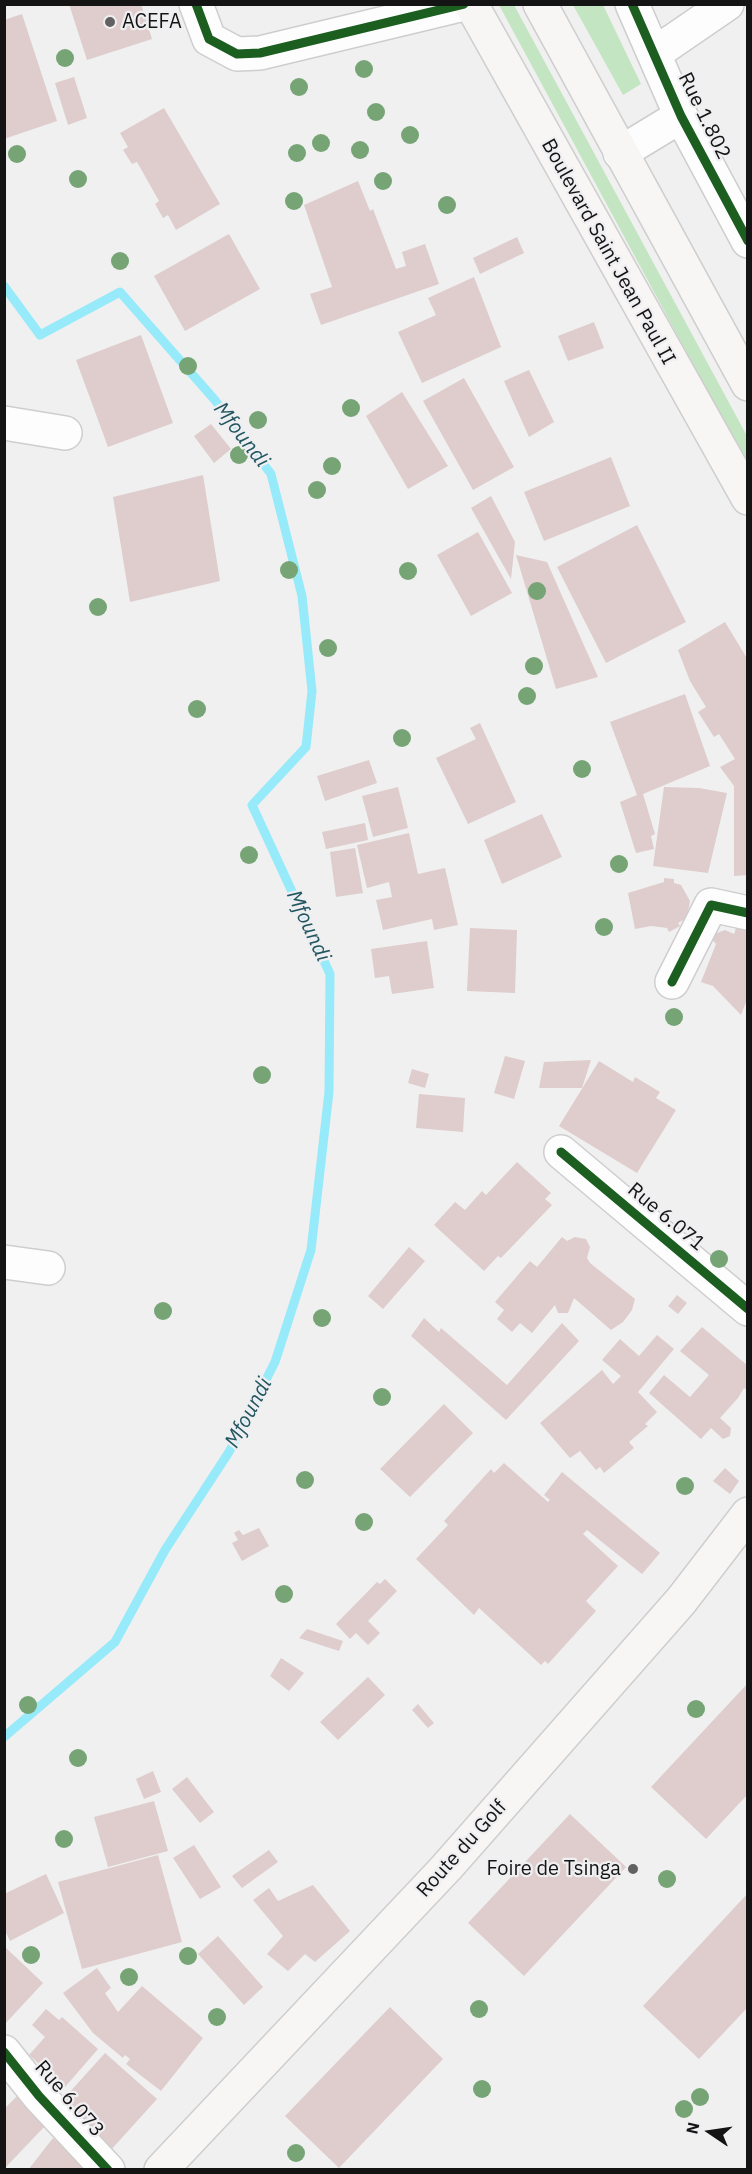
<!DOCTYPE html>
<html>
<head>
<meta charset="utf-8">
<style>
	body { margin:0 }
	#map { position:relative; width:752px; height:2174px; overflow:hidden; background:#f0f0f1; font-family:"IBM Plex Sans",sans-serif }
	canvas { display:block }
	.frame { position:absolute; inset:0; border:6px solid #141415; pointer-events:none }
	.north { position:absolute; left:680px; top:2102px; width:60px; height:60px; -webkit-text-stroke:4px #efeff2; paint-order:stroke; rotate:283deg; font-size:16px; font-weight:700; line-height:24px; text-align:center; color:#141415 }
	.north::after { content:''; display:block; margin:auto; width:21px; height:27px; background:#141415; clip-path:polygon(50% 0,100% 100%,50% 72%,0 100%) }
</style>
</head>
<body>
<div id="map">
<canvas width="752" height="2174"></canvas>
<div class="frame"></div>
<div class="north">N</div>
</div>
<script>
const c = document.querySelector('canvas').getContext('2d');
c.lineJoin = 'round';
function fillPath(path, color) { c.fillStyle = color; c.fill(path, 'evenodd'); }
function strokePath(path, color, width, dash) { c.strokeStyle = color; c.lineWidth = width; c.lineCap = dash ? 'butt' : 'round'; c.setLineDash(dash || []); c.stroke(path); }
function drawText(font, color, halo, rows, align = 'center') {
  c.font = font + ' "IBM Plex Sans",sans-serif'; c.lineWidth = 4.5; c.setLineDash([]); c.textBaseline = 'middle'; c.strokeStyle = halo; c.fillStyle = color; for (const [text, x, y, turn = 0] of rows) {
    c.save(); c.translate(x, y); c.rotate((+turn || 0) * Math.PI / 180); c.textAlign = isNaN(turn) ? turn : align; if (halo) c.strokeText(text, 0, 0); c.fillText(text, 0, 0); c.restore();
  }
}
const green = new Path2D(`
	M 499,5 L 514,5 L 747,436 L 747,464 Z
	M 573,5 L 603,5 L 641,84 L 623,95 Z`);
const stream = new Path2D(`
	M 4,286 L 40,335 L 120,292 L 214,399 L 271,474 L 302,596 L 312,691 L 306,747 L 252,805 L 330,974 L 329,1092 L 311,1250 L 275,1362 L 229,1452 L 165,1550 L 115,1642 L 4,1737`);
const building = new Path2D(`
	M 69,4 L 141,4 L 152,39 L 87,60 Z
	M 22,14 L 57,121 L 4,139 L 4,20 Z
	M 74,77 L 87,118 L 68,125 L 55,83 Z
	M 164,108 L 220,204 L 176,230 L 168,215 L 163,218 L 155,204 L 159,201 L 137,162 L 132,164 L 123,150 L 128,147 L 120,133 Z
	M 358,181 L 370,211 L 373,209 L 396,269 L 406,266 L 402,252 L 425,244 L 439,284 L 321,325 L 310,294 L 332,287 L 304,205 Z
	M 229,234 L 260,289 L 185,331 L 154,276 Z
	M 517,237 L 524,253 L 480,274 L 473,258 Z
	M 474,277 L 501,347 L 422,383 L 398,332 L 436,315 L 428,298 Z
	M 594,322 L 604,348 L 568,361 L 558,336 Z
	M 141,335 L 173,423 L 108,447 L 76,360 Z
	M 529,370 L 554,422 L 529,437 L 504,381 Z
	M 464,378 L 514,467 L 473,490 L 423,401 Z
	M 402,392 L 448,466 L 408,489 L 366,416 Z
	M 211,424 L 231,449 L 214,463 L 194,436 Z
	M 611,457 L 630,506 L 544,541 L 524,492 Z
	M 203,475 L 220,581 L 130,602 L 113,497 Z
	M 491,496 L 515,542 L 511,579 L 471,508 Z
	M 637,525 L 686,622 L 606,663 L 557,567 Z
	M 478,532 L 512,593 L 471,616 L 437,555 Z
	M 516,555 L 547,562 L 598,677 L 556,689 Z
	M 725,622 L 748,660 L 748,875 L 734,876 L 734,786 L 720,767 L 735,759 L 719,734 L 714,737 L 698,712 L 706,707 L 690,681 L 678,650 Z
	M 685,694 L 710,766 L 643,794 L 655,834 L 651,836 L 654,849 L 636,853 L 620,802 L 637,795 L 610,722 Z
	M 480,723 L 516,802 L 468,824 L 436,758 L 476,739 L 470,728 Z
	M 369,760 L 377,783 L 325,801 L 317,776 Z
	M 398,787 L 408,828 L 373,837 L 362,796 Z
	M 664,787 L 699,788 L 727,793 L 708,873 L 653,866 Z
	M 542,814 L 562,857 L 502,884 L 484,840 Z
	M 365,823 L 368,840 L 326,849 L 322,832 Z
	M 409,833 L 418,874 L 445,868 L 458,925 L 434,930 L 432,919 L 383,930 L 376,900 L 392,897 L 389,882 L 367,888 L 357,845 Z
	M 355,848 L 363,893 L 336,897 L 330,852 Z
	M 664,878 L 674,879 L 674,883 L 681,885 L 690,901 L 687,918 L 678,923 L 680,926 L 669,932 L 667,928 L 651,926 L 635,929 L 628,893 L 664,882 Z
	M 738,922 L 748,926 L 748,997 L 741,1015 L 713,986 L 701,982 L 716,944 L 709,936 L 725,930 L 734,934 Z
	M 470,928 L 517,930 L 515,993 L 467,991 Z
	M 427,941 L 434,988 L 392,994 L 389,976 L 375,978 L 371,949 Z
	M 505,1056 L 525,1061 L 514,1099 L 494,1093 Z
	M 591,1060 L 582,1088 L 539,1088 L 544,1062 Z
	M 599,1061 L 633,1082 L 635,1077 L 660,1092 L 656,1098 L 676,1110 L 637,1173 L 559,1126 Z
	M 412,1069 L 429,1074 L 425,1088 L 408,1083 Z
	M 419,1094 L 465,1098 L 463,1132 L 416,1128 Z
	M 517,1162 L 551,1193 L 545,1199 L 552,1205 L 501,1258 L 498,1256 L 484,1271 L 434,1225 L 455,1202 L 465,1210 L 482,1191 L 486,1195 Z
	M 562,1237 L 567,1241 L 575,1237 L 586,1239 L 590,1247 L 587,1258 L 590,1263 L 635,1299 L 632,1310 L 623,1322 L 611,1330 L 574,1298 L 568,1313 L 558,1313 L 555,1305 L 532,1333 L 520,1323 L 512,1332 L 497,1319 L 504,1310 L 495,1302 L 530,1261 L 537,1267 Z
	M 409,1247 L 425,1261 L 383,1309 L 368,1296 Z
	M 677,1295 L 687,1303 L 678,1314 L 668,1306 Z
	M 424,1318 L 439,1332 L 441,1328 L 507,1385 L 562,1323 L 579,1341 L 506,1420 L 411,1336 Z
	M 702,1327 L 748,1366 L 748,1391 L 744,1388 L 738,1398 L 720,1418 L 731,1428 L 730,1436 L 723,1439 L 711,1428 L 701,1439 L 649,1393 L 664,1375 L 690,1397 L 709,1375 L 680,1351 Z
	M 657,1335 L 674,1349 L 638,1392 L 657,1412 L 645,1424 L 648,1426 L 629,1442 L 634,1448 L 604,1473 L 600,1467 L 596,1470 L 580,1451 L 570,1458 L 540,1423 L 602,1370 L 613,1384 L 621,1376 L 602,1360 L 620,1339 L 639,1356 Z
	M 444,1404 L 473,1433 L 410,1497 L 380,1469 Z
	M 504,1463 L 548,1502 L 550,1500 L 544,1495 L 562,1472 L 660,1553 L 642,1574 L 587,1530 L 583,1534 L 618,1566 L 586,1601 L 596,1611 L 548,1664 L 545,1661 L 541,1665 L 479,1608 L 474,1615 L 416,1559 L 448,1525 L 444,1521 L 491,1469 L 494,1473 Z
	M 725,1468 L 739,1481 L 730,1494 L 713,1481 Z
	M 259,1528 L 269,1546 L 242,1561 L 232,1543 L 238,1540 L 234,1533 L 239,1530 L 243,1535 Z
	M 385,1579 L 397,1591 L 368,1621 L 380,1633 L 368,1645 L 356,1633 L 350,1639 L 336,1624 L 377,1582 L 380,1584 Z
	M 307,1629 L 343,1641 L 339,1651 L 299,1638 Z
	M 281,1658 L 304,1673 L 289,1691 L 270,1676 Z
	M 368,1677 L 385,1695 L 338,1740 L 320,1722 Z
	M 748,1683 L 748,1794 L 706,1839 L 651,1787 Z
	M 418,1704 L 434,1723 L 428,1728 L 412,1710 Z
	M 153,1771 L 161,1792 L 144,1799 L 136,1779 Z
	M 187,1777 L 214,1812 L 200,1823 L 172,1789 Z
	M 154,1801 L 168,1851 L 108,1867 L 94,1817 Z
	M 570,1814 L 626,1867 L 524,1976 L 468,1923 Z
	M 194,1845 L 221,1887 L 200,1899 L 173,1858 Z
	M 269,1850 L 278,1862 L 242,1888 L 232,1876 Z
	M 158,1855 L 182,1942 L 82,1969 L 58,1882 Z
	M 46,1874 L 64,1913 L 10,1941 L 4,1928 L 4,1894 Z
	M 313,1885 L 350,1931 L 315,1962 L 305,1954 L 288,1971 L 267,1954 L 283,1936 L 253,1900 L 269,1888 L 278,1901 Z
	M 748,1893 L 748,2007 L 699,2059 L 643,2006 Z
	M 218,1936 L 263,1987 L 244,2005 L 198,1954 Z
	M 4,1946 L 43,1983 L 4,2025 Z
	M 97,1968 L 111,1988 L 105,1993 L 118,2012 L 142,1986 L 203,2038 L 161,2091 L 126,2064 L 130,2059 L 125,2055 L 123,2058 L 93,2033 L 63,1993 Z
	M 390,2007 L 443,2059 L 339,2168 L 285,2116 Z
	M 46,2009 L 59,2020 L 62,2017 L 98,2049 L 65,2087 L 29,2055 L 45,2037 L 32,2025 Z
	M 105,2053 L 157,2099 L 110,2151 L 58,2105 Z
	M 17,2096 L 46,2125 L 4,2169 L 4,2109 Z
	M 53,2138 L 87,2166 L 84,2170 L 28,2170 Z`);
const minor = new Path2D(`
	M 196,4 L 209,39 L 237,54 L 260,53 L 464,4
	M 632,4 L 681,116 L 748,241
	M 654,54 L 727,4
	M 620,153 L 681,116
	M 4,423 L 65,433
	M 672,982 L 711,905 L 748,913
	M 561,1152 L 748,1309
	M 4,1262 L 48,1268
	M 4,2052 L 39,2096 L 108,2170`);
const secondary = new Path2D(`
	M 471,4 L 748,498
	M 540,4 L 748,384
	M 161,2170 L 446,1868 L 681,1601 L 748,1514`);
const cycleway = new Path2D(`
	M 196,4 L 209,39 L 237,54 L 260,53 L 464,4
	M 632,4 L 681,116 L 748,241
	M 672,982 L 711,905 L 748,913
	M 561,1152 L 748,1309
	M 4,2052 L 39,2096 L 108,2170`);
const trees = [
	[65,58],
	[364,69],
	[299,87],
	[376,112],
	[410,135],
	[321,143],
	[360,150],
	[297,153],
	[17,154],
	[78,179],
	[383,181],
	[294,201],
	[447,205],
	[120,261],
	[188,366],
	[351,408],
	[258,420],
	[239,455],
	[332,466],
	[317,490],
	[289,570],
	[408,571],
	[537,591],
	[98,607],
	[328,648],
	[534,666],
	[527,696],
	[197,709],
	[402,738],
	[582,769],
	[249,855],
	[619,864],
	[604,927],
	[674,1017],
	[262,1075],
	[719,1259],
	[163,1311],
	[322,1318],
	[382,1397],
	[305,1480],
	[685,1486],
	[364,1522],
	[284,1594],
	[28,1705],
	[696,1709],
	[78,1758],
	[64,1839],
	[667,1879],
	[31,1955],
	[188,1956],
	[129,1977],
	[479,2009],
	[217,2017],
	[482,2089],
	[700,2097],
	[684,2109],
	[296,2153]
];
const markers = [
	[110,22,6,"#616162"],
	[633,1869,6,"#616162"]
];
const poiNames = [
	["ACEFA",122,22],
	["Foire de Tsinga",621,1869,"right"]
];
const streetNames = [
	["Rue 1.802",704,116,64],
	["Boulevard Saint Jean Paul II",608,252,61],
	["Rue 6.071",666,1217,40],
	["Route du Golf",462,1849,-48],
	["Rue 6.073",69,2099,49]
];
const waterNames = [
	["Mfoundi",241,435,52],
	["Mfoundi",308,926,65],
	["Mfoundi",249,1413,-62]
];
fillPath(green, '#c4e5c1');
strokePath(stream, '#97eaf9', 9);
fillPath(building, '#decdcc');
strokePath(minor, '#cececf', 36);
strokePath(secondary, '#cececf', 36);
strokePath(minor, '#fdfdfd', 33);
strokePath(secondary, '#f8f6f5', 33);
strokePath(cycleway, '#1b5e20', 9);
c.fillStyle = '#76a475';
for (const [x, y] of trees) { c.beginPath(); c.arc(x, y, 9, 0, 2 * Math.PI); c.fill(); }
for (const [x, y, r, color] of markers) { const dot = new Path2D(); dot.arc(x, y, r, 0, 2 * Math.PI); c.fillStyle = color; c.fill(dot); strokePath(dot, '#efeff2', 2); }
drawText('20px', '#141415', '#efeff2', poiNames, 'left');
drawText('20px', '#141415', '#efeff2', streetNames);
drawText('italic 21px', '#22565e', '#efeff2', waterNames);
</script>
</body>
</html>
